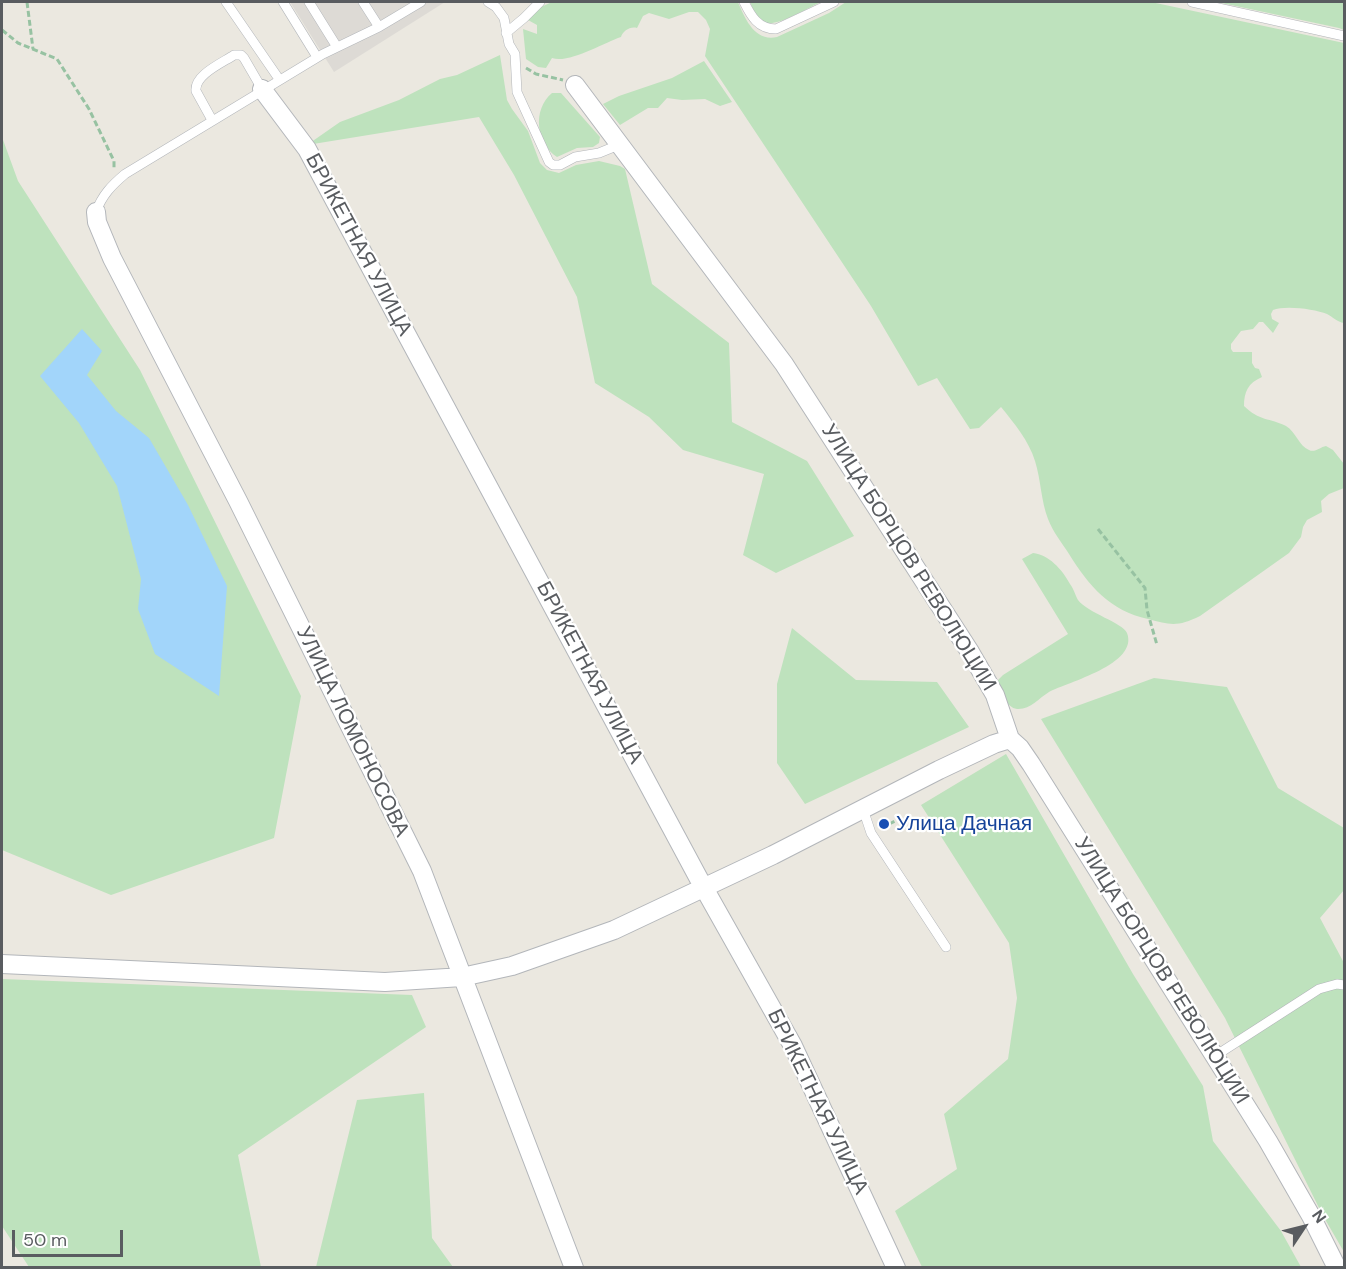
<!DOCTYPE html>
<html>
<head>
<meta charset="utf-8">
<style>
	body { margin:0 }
	#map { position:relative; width:1346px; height:1269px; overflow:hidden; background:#ebe8e0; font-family:"DM Sans",sans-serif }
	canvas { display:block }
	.frame { position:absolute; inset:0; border:3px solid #595c60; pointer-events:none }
	.north { position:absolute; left:1274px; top:1197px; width:60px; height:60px; -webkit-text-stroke:4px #fff; paint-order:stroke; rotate:55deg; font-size:16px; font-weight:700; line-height:24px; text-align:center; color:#595c60 }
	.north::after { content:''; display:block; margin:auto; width:21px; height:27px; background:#595c60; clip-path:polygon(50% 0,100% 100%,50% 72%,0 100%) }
	.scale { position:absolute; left:12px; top:1230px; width:111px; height:27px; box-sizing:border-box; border:3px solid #595c60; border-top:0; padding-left:8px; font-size:18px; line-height:21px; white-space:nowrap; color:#595c60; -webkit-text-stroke:4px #fff; paint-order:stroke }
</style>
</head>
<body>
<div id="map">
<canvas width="1346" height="1269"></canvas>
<div class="frame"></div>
<div class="north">N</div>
<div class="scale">50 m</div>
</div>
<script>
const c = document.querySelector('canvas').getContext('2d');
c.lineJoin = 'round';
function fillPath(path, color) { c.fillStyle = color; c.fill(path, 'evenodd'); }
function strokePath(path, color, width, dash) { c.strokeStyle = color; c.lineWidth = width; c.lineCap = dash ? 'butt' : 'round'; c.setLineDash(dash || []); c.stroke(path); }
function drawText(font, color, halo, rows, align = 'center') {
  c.font = font + ' "DM Sans",sans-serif'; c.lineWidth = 4.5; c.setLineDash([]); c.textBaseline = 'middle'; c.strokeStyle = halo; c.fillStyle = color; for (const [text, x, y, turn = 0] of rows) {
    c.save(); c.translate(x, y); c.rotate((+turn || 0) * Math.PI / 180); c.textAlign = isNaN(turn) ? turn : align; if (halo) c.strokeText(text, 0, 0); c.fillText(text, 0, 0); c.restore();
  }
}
const industrial = new Path2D(`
	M 290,2 L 445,2 L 334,72 Z`);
const green = new Path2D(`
	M 552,2 L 738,2 C 745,19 755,42 777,37 L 829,13 L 846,2 L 1151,2 L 1344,43 L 1344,323 C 1337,322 1333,317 1327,314 C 1315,309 1285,305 1273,310 L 1271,314 L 1272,319 L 1279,323 L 1273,333 L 1263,322 L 1259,322 L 1253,329 L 1241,331 L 1231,344 L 1231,349 L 1233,352 L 1252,352 L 1252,363 L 1255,368 L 1259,369 L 1262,377 C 1248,383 1244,392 1244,406 C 1259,421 1270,418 1286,426 C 1296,432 1299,446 1309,450 C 1315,453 1320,447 1326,446 L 1333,450 L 1344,464 L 1344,488 L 1329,494 L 1321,501 L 1322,512 L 1307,520 L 1303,527 L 1301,537 L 1289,553 L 1200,616 C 1178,627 1170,625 1148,619 C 1110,611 1089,586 1069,554 C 1062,543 1053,532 1048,519 C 1041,501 1041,480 1035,461 C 1029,441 1014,423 1001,407 L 979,428 L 970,429 L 937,378 L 918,386 L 871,306 L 705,56 L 710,29 L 706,20 L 698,12 L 689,12 L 669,19 L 649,13 L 643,16 L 637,28 C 630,26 623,31 621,37 C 603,43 569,64 552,58 L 546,68 L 538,67 L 526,59 L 523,29 L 537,34 L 537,25 L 528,20 L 541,7 Z
	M 750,2 L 821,2 C 809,7 775,29 762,22 C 756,19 753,8 750,2 Z
	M 1217,2 L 1344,2 L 1344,30 L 1339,28 Z
	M 500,55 L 507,100 L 512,109 L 528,131 L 540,163 L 547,170 L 559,173 L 576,165 L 599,161 L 620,166 L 625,169 L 652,284 L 729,343 L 732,422 L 807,461 L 854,536 L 776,573 L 743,555 L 764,474 L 683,450 L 649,417 L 595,383 L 577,297 L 514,175 L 479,117 L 307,145 L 340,122 L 399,100 L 440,79 L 457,75 Z
	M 704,61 L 732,102 L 720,106 L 705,99 L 682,100 L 667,98 L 658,108 L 648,108 L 620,125 L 603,104 L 619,96 L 672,78 Z
	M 552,93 L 561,93 L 600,137 L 599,143 L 593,147 L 577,148 L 557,157 C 536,143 532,110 552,93 Z
	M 2,137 L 18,181 L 140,370 L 301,696 L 274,838 L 111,895 L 2,850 Z
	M 1033,553 C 1049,555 1062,569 1070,584 C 1074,589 1075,595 1078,600 C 1088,613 1123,623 1127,633 C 1139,664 1068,682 1049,692 C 1039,698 1030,710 1017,709 C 1007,708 998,690 997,681 L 1003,675 L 1068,634 L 1022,559 Z
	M 792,628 L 856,680 L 937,682 L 969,727 L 805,804 L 777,763 L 777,684 Z
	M 1154,678 L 1227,687 L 1278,788 L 1344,828 L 1344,890 L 1320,918 L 1344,963 L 1344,1252 L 1322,1214 L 1225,1018 L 1041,719 Z
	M 1006,754 L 1133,974 L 1203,1086 L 1213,1141 L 1281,1231 L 1301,1267 L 922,1267 L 895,1211 L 957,1169 L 944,1114 L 1008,1059 L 1017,998 L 1009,943 L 921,805 Z
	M 2,979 L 412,995 L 426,1027 L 238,1155 L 261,1267 L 29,1267 L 2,1226 Z
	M 424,1093 L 432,1238 L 453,1267 L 316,1267 L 357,1100 Z`);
const water = new Path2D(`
	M 82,329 L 102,351 L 87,375 L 116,411 L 149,438 L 188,505 L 227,586 L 219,696 L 155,654 L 138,609 L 141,579 L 117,486 L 79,423 L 40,376 Z`);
const path = new Path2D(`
	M 27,2 L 33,49
	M 2,30 L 18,43 L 57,59 L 89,109 L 114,161 L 114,168
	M 526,68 L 536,74 L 563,80
	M 1098,529 L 1145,588 L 1147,610 L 1157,645
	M 881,828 L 897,820`);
const service = new Path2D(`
	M 226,2 L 279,79
	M 283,2 L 317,57
	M 309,2 L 337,47
	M 363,2 L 379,27
	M 488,2 L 496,7 L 504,18 L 509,44 L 515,54 L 517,92 L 549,162 L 553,165 L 560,165 L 575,157 L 599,153 L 621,144
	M 744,2 C 751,16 758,29 776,29 L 834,2
	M 1192,2 L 1344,36
	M 506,33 L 524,18 L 540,2
	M 212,120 L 196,91 C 194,75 222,63 234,55 L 241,55 L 244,58 L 262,89
	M 96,212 C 102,195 112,185 125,174 L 323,54 L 379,27 L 421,2
	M 863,809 L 871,833 L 946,947
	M 1215,1056 L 1319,989 L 1337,984 L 1344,985`);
const minor = new Path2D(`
	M 575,85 L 784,364 L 970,652 L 995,695 L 1010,739 L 1020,748 L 1031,764 L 1268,1141 L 1311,1216 L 1337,1268
	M 262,89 L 307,149 L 699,879 L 793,1046 L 896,1268
	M 96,212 L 97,222 L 112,258 L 238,501 L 422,871 L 574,1268
	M 2,964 L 385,982 L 462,977 L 512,966 L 614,930 L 773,855 L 939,770 L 994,744 L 1010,739`);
const markers = [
	[884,824,6,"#1a4fb4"]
];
const streetNames = [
	["БРИКЕТНАЯ УЛИЦА",358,245,62],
	["УЛИЦА БОРЦОВ РЕВОЛЮЦИИ",908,558,58],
	["БРИКЕТНАЯ УЛИЦА",589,673,62],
	["УЛИЦА ЛОМОНОСОВА",352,732,64],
	["УЛИЦА БОРЦОВ РЕВОЛЮЦИИ",1161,971,58],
	["БРИКЕТНАЯ УЛИЦА",817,1102,64]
];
const transitNames = [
	["Улица Дачная",896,824]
];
fillPath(industrial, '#dddad5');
fillPath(green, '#bee2bd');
fillPath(water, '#a2d5fa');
strokePath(service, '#b3b6ba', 10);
strokePath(minor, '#b3b6ba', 20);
strokePath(path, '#97c2a2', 3, [6, 3]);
strokePath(service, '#fff', 9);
strokePath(minor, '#fff', 18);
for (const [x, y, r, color] of markers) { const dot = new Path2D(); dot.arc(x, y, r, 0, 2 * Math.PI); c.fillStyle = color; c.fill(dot); strokePath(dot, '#fff', 2); }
drawText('21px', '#595c60', '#fff', streetNames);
drawText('21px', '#164399', '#fff', transitNames, 'left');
</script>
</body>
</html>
